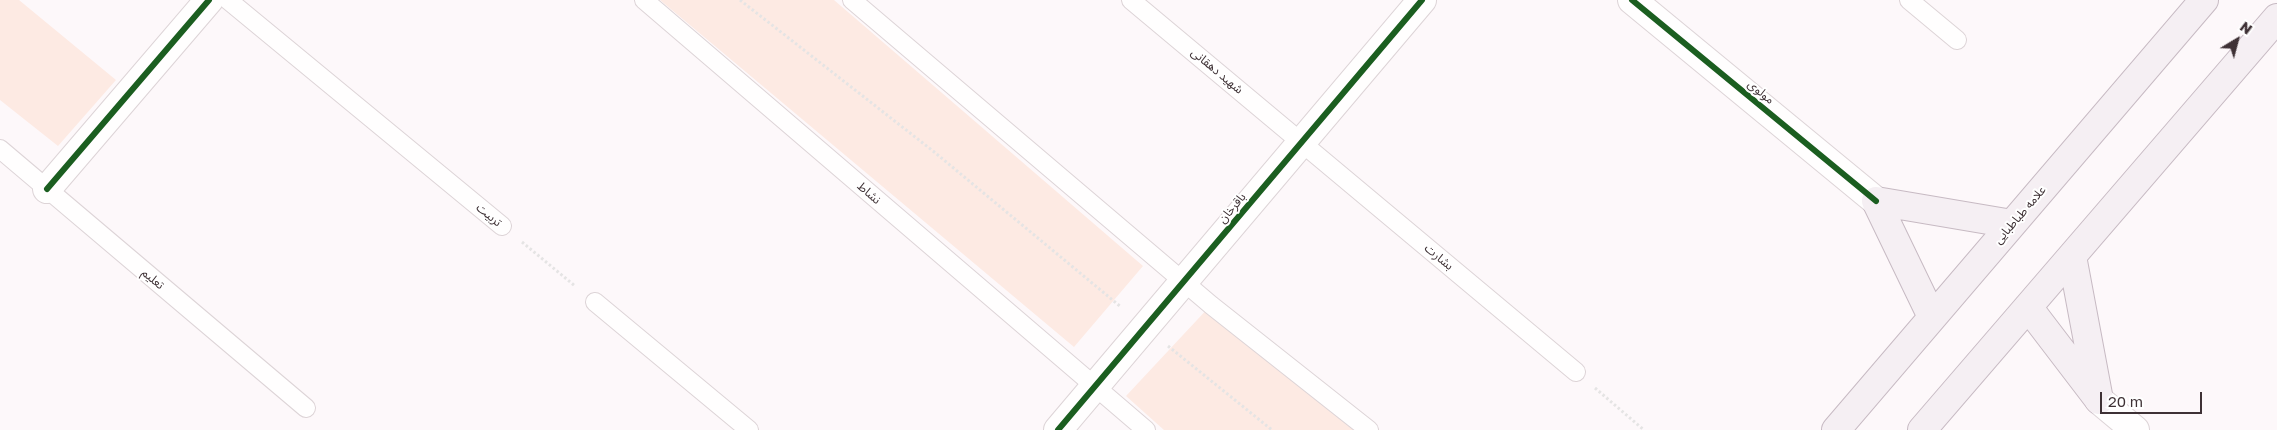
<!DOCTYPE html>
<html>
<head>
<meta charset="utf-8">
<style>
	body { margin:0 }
	#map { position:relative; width:2277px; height:430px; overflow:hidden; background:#fdf8fa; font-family:"Golos Text",sans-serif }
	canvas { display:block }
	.north { position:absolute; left:2212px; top:15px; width:50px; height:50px; -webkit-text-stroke:4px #fff; paint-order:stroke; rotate:37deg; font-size:14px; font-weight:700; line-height:20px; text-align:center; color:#3e3135 }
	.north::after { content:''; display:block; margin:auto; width:18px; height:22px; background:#3e3135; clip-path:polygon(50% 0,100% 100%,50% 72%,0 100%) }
	.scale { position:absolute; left:2100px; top:392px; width:102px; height:22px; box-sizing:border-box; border:2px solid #3e3135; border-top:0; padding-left:6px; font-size:15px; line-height:18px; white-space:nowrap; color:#3e3135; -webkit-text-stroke:4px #fff; paint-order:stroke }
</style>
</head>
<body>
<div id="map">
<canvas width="2277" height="430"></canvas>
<div class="north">N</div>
<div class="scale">20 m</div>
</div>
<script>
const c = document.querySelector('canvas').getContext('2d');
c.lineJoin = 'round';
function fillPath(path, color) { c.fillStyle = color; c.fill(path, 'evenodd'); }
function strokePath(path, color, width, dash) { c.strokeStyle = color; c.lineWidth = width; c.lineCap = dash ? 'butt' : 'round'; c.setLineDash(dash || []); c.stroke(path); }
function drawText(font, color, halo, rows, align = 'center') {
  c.font = font + ' "Golos Text","Noto Sans Arabic",sans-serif'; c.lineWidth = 4; c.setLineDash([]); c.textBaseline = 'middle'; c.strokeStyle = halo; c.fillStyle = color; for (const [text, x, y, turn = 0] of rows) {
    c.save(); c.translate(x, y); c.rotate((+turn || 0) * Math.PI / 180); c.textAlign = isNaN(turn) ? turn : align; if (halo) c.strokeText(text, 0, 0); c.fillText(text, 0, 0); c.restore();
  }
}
const green = new Path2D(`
	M 0,0 L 19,0 L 116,80 L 58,146 L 0,100 Z
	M 660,0 L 834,0 L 1143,266 L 1074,347 Z
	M 1211,305 L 1355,430 L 1164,430 L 1126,396 Z`);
const path = new Path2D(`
	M 740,0 L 933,151 L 1121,307
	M 522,242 L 575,286
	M 1168,346 L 1272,430
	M 1595,388 L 1644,430`);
const lane = new Path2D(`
	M 228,0 L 502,226
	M 644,0 L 1146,430
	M 852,0 L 1211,305 L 1369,430
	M 1131,0 L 1576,372
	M 1909,0 L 1957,40
	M 0,149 L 306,408
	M 595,302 L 749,430`);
const street = new Path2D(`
	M 1632,0 L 1876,201
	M 47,189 L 209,0
	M 2099,400 L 2135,430
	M 1058,430 L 1422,0`);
const primary = new Path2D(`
	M 2028,307 L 2099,400 L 2072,256
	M 1932,317 L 1876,201 L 2012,224
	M 1836,430 L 2204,0
	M 1922,430 L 2277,18`);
const cycleway = new Path2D(`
	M 1632,0 L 1876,201
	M 47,189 L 209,0
	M 1058,430 L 1422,0`);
const streetNames = [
	["شهید دهقانی",1217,71,40],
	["مولوی",1761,92,40],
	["نشاط",869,193,41],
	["باقرخان",1232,208,-50],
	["تربیت",489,215,40],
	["علامه طباطبایی",2020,215,-49],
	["بشارت",1439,257,40],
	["تعلیم",153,279,40]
];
fillPath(green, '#fdeae3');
strokePath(lane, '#ddd4d7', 20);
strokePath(street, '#ddd4d7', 30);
strokePath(primary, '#c7bac3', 30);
strokePath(path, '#e5e4e4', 3, [2.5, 2.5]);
strokePath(lane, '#fffefe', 18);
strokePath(street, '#fffefe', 28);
strokePath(primary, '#f5eff3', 28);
strokePath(cycleway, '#1b5e20', 6);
drawText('12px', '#3e3135', '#fff', streetNames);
</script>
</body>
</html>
